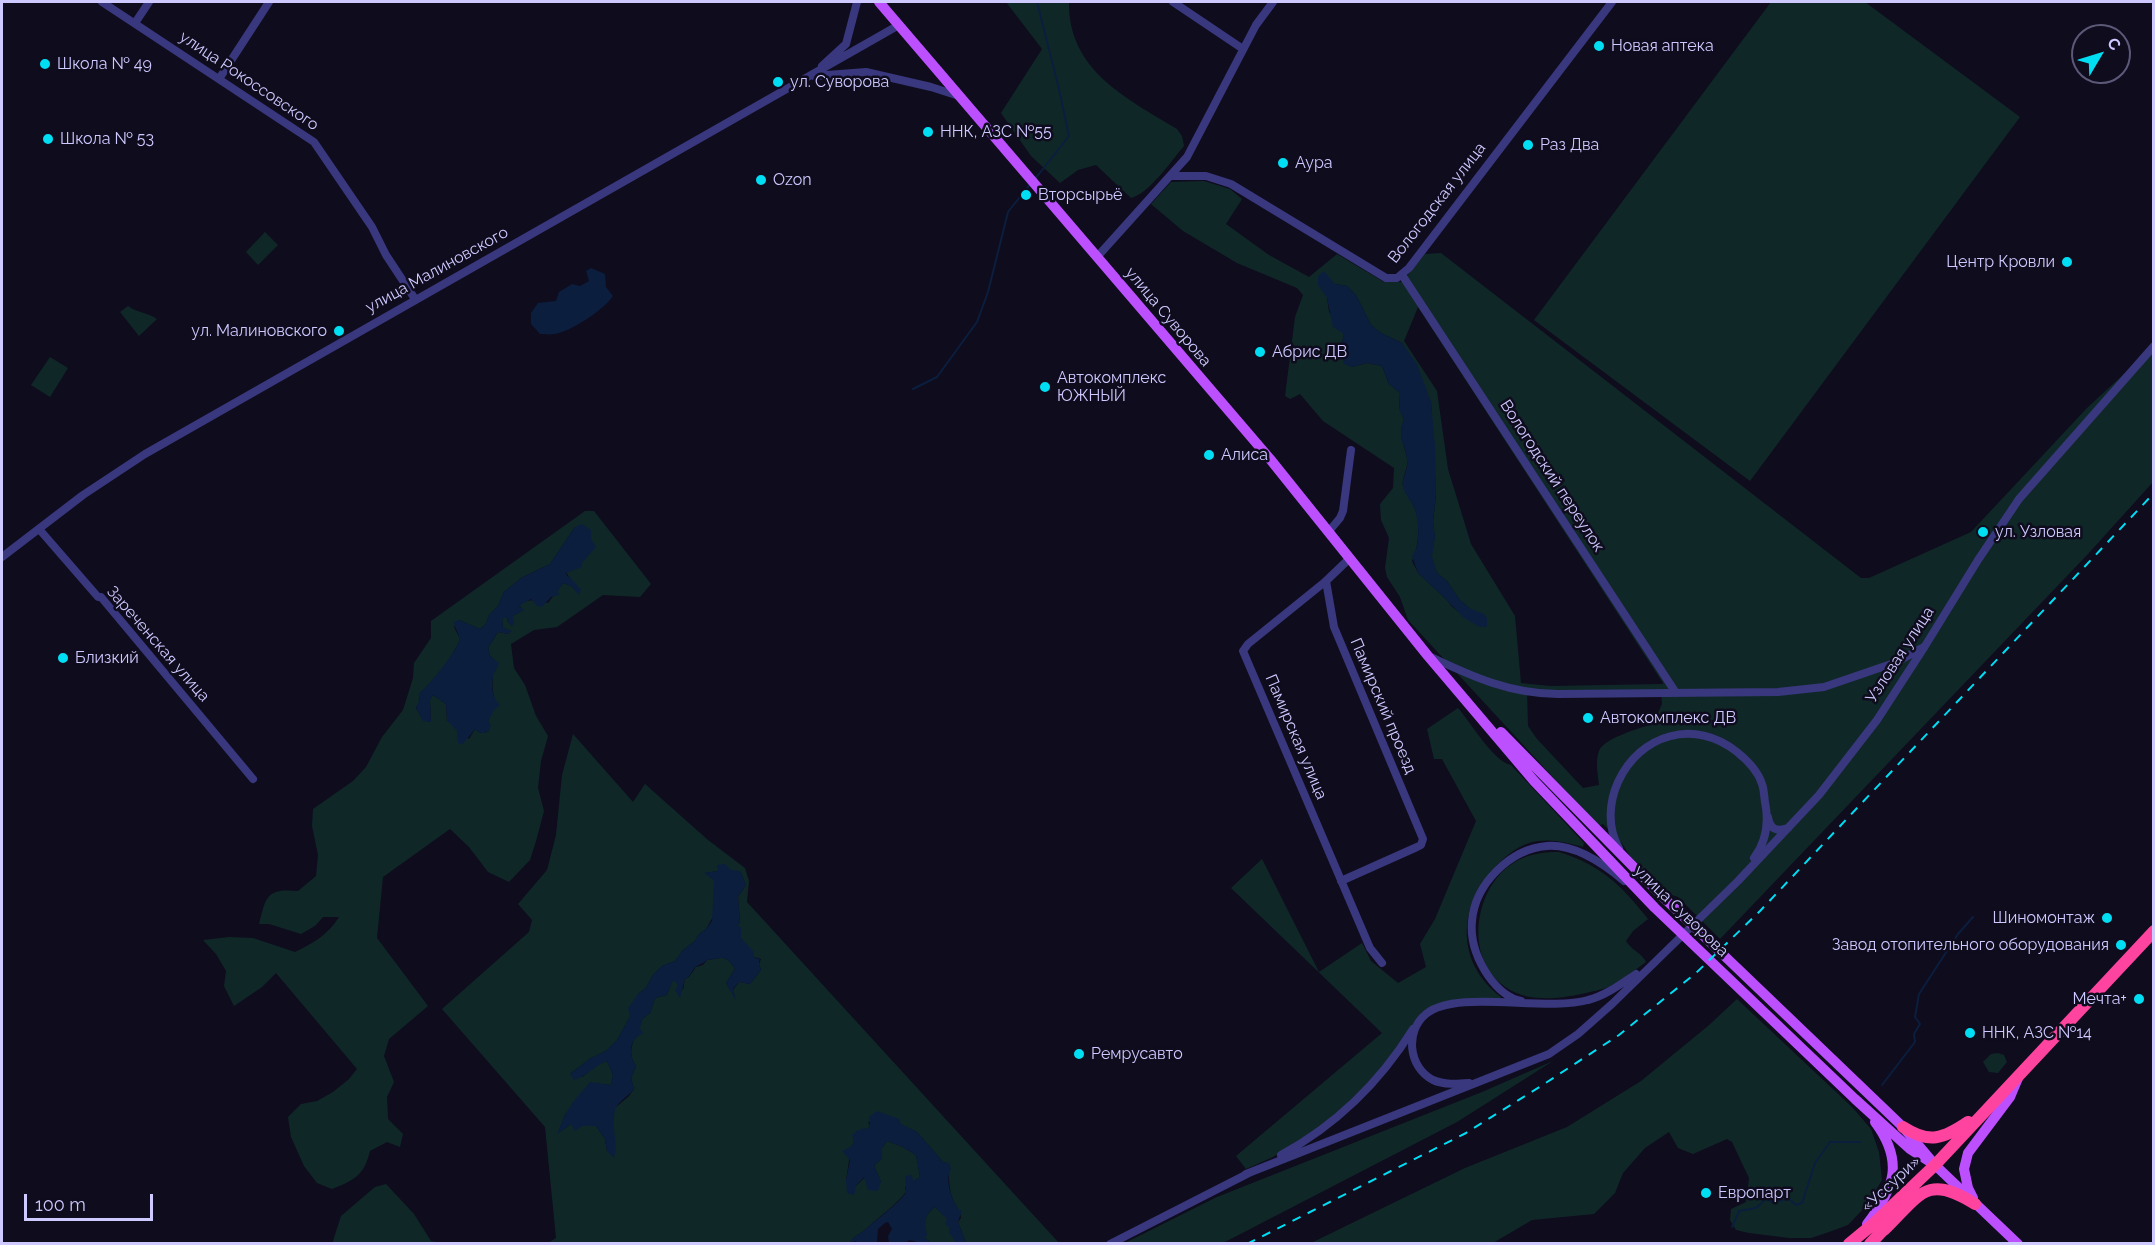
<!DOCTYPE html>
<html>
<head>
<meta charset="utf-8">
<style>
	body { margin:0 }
	#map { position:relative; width:2155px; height:1245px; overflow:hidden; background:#0f0c1e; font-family:Raleway,sans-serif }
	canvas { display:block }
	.frame { position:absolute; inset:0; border:3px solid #cec9ff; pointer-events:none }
	.north { position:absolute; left:2071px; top:24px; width:60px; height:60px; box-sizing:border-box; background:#0f0c1e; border:2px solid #5b5878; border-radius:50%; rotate:52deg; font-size:16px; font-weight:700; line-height:24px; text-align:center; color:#cec9ff }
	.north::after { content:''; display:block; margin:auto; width:21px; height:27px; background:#00def4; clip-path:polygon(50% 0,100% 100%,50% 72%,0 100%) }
	.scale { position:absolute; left:24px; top:1194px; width:129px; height:27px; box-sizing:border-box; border:3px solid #cec9ff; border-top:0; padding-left:8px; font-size:18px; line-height:21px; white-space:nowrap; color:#cec9ff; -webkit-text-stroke:4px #0f0c1e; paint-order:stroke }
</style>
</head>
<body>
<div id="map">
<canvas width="2155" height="1245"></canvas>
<div class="frame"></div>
<div class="north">С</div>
<div class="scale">100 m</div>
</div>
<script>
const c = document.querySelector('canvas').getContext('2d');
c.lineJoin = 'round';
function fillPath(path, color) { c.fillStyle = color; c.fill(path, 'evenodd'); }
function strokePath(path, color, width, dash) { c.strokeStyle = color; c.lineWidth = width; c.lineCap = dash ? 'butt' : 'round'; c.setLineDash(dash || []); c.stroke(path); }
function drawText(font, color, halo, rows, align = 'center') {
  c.font = font + ' Raleway,sans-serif'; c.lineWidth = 5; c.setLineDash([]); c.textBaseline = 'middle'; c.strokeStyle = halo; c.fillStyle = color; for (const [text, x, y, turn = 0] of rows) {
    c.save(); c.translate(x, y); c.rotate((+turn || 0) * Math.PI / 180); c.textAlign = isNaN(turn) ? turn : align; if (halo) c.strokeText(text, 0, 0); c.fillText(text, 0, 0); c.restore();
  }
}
const green = new Path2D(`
	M 1006,2 L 1069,2 C 1068,70 1126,98 1177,129 L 1182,136 L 1184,146 C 1171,161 1150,193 1131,198 L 1096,165 L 1078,170 L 1060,183 L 1031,156 L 1001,113 L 1042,49 Z
	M 1771,2 L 1865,2 L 2020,117 L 1750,481 L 1534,320 Z
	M 1204,181 L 1230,189 L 1242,199 L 1226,224 L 1269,255 L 1309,277 L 1337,254 L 1384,282 L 1402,282 L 1425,254 L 1441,253 L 1861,578 L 1869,578 L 1971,532 L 2087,408 L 2153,347 L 2153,482 L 2088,554 L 1720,939 L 1678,897 L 1666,893 L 1634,863 L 1622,843 L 1603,824 L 1598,826 L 1408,620 L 1400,597 L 1387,577 L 1385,568 L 1389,538 L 1381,520 L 1380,504 L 1393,488 L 1394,468 L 1323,421 L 1300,394 L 1290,399 L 1285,396 L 1295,317 L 1303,295 L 1297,288 L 1237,263 L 1183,231 L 1151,204 L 1171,182 ZM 1335,284 L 1347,286 L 1356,295 L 1371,325 L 1381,333 L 1402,343 L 1431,402 L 1436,494 L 1433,522 L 1435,537 L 1431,556 L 1437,573 L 1447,581 L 1459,599 L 1469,608 L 1459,612 L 1451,606 L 1448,601 L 1418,573 L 1412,561 C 1419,546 1421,522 1414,507 C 1411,500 1405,493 1403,486 C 1401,478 1409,468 1407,459 C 1405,443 1397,438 1404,419 L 1399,408 L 1400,393 L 1389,384 L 1382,366 L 1367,363 L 1352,367 L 1340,350 L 1344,334 L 1329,312 L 1327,298 ZM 1418,307 L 1663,683 L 1663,684 L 1550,686 L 1521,683 L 1515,616 L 1471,544 L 1448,469 L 1437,391 L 1404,341 ZM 1527,692 L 1661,693 L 1662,704 L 1653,724 C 1640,728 1604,738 1599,751 C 1595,761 1598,775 1599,785 L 1583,788 L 1537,739 L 1528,726 Z
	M 265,232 L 278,245 L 258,265 L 246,252 Z
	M 128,306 C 137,313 147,312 157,319 L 139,336 L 120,312 Z
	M 50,357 L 68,368 L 50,397 L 31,385 Z
	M 585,511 L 594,511 L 651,584 L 640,597 L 603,595 L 557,627 L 534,630 L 511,644 L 514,668 L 525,685 L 536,716 L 548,736 L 541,761 L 538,788 L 544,811 L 536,841 L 530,860 L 509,882 L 488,872 L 469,847 L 450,829 L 383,877 L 377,938 L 428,1006 L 389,1039 L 384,1056 L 394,1082 L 387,1097 L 388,1119 L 403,1134 L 400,1147 L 387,1142 L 370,1151 C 364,1175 355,1180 332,1189 L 317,1183 L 304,1166 L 291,1137 L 288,1117 L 301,1104 L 317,1101 L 333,1092 L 349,1079 L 357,1069 L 276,973 L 262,987 L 234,1006 L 224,986 L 226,971 L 216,954 L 203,940 L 229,937 L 253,938 L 295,952 C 313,943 328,935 339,917 L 323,917 L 315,926 L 301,934 L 269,924 L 259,924 C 266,897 266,888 298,891 L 316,876 L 318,855 L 312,826 L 313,809 L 353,781 L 366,767 L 382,737 L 403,710 L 413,678 L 414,663 L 431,638 L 431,621 ZM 575,527 L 592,549 L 581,563 L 566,572 L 579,594 L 571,586 L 563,583 L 548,603 C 536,600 529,598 519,605 L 523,610 L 513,616 L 512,626 L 507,621 L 508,616 L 502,618 L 503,628 L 511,631 L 508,634 L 498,632 L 488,648 L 490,656 L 495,660 C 493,674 490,689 496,702 L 488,721 L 489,731 C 483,734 480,734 475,729 L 469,739 L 447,720 L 446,704 L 433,695 L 430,700 L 431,722 L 423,720 L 416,708 L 419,702 L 420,693 C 433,682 455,654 460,639 L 454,627 L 459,620 L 480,629 L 486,624 L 489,615 L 498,606 L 504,592 L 521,578 L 550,564 Z
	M 1458,708 C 1471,723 1494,762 1511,765 L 1584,843 L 1583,847 C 1568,843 1554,839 1538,841 C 1523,843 1512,851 1501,861 C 1459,899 1452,960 1501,997 L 1499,1000 L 1433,1007 L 1355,1098 L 1312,1133 L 1273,1157 L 1246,1169 L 1236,1156 L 1382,1033 L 1231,888 L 1262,859 L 1319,972 L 1362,943 L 1371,961 L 1398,983 L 1426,967 L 1420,944 L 1435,919 L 1476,821 L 1442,759 L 1434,759 L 1427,729 Z
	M 573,734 L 633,802 L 645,784 L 708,840 L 745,868 L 749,881 L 747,902 L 1059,1243 L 966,1243 L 958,1222 L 961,1218 C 960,1211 958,1209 955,1204 C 948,1191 949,1177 949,1164 L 943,1162 L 917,1132 L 900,1124 L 899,1119 L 868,1122 L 870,1126 L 854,1142 L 851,1148 L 846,1180 L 856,1186 L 865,1177 L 881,1182 L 874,1166 L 882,1158 L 882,1148 L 887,1141 L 903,1147 L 916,1155 L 920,1177 L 905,1187 L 906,1192 C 895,1206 880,1216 867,1228 C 861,1234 853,1236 850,1243 L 548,1243 L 556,1238 L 545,1127 L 442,1009 L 529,932 L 532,920 L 518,904 L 547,870 L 556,835 L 562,775 ZM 718,871 L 740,871 L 746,885 L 738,897 L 740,923 L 736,927 L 741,927 L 741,938 L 754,957 L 761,959 L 759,964 L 761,970 L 750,984 L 739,982 L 733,990 L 735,998 L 726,983 L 735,969 C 725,953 722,959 707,960 L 703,965 L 696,967 L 689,977 L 685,979 L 683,990 L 673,979 L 667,995 L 655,998 L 650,1013 L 642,1019 C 638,1037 624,1048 636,1066 L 631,1078 L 634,1089 L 629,1096 L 615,1108 L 607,1151 L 605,1139 L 596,1126 L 571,1124 L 558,1133 L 565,1115 L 590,1083 L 611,1085 L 613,1075 L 607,1061 L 599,1064 L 582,1077 L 570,1074 L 591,1058 L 606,1051 L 617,1040 L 630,1017 L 638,994 L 646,988 L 653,975 L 662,966 L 675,961 L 683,950 L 695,941 L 699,934 L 706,929 L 714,915 L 714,880 L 705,873 Z
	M 1559,852 C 1601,865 1621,885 1648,919 L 1633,931 L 1626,941 C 1631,950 1642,953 1646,962 C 1635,970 1624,979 1612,985 C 1606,989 1598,990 1590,992 C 1561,999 1524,1005 1499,982 C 1462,949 1478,876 1523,858 C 1535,853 1546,852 1559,852 Z
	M 1737,999 L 1852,1107 L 1871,1129 L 1879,1152 L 1882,1180 L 1867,1205 L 1848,1225 L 1829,1232 L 1811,1238 L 1789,1238 L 1749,1233 L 1736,1230 L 1730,1220 L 1731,1209 L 1746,1202 L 1749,1178 L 1732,1142 L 1727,1139 L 1693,1154 L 1678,1148 L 1669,1132 L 1645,1148 L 1623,1173 L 1615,1193 L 1594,1214 L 1532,1220 L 1493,1243 L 1311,1243 L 1465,1168 L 1567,1127 L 1641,1081 L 1708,1026 Z
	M 1998,1053 L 2004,1055 L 2007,1062 L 1998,1073 L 1989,1072 L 1983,1062 L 1991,1054 Z
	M 1553,1061 L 1457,1122 L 1223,1243 L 1125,1243 L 1217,1197 L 1482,1092 Z
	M 386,1184 L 414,1214 L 431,1241 L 441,1243 L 334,1243 L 333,1241 L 341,1216 L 375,1187 Z
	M 935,1207 L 948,1219 L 956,1243 L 931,1243 L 925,1238 C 925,1223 922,1217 935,1207 Z`);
const water = new Path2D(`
	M 591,268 L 605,274 L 606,287 L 613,296 C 605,309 569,333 554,334 C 550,335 544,334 540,334 L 531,324 L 531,313 L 538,303 L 556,301 L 559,292 L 572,284 L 580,286 L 589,281 L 586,271 Z
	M 1324,271 L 1335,284 L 1347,286 L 1356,295 L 1371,325 L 1381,333 L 1402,343 L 1417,364 L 1431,402 L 1435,446 L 1436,494 L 1433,522 L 1435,537 L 1432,556 L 1437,573 L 1447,581 L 1459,599 L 1469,608 L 1484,614 L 1487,618 L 1487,626 L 1485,627 C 1476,628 1471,620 1462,617 C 1459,610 1452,608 1448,601 L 1418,573 L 1412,556 C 1421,547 1419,520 1414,507 C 1411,501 1405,494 1403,487 C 1401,479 1409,469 1407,460 C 1406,443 1396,439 1404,419 L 1399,409 L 1400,393 L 1389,384 L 1382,366 L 1367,363 L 1352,367 L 1344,364 L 1340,350 L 1344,334 L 1333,327 L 1327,298 L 1318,285 L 1318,276 Z
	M 582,524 L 591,530 L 591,539 L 596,547 L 582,563 L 582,567 L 566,573 L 567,576 L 570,577 L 581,590 L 579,595 L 571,586 L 563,583 L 558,591 L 559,595 L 551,597 L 542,607 L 537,606 L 531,599 L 519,606 L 524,610 L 513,616 L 514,623 L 512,626 L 507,621 L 508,617 L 502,619 L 503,628 L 512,631 L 508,634 L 498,632 L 488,648 L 490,656 L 499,663 C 498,668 493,673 493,677 C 491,686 492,698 500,705 L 494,710 L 488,721 L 491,725 L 489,731 C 482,734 480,734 475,729 L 463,744 L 458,743 L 457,731 L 447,720 L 446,704 L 433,695 L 430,700 L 431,722 L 423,721 L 416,707 L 419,702 L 420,693 C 428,686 459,649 459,640 C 460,634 454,628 454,622 L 459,620 L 480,629 L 486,624 L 489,615 L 498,606 L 504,592 L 521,578 L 550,564 L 575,527 Z
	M 725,864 L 731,870 L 740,871 L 746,885 L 738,897 L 740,923 L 737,926 L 741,927 L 741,938 L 754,952 L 754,957 L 758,959 L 760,956 L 759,964 L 761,970 L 750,984 L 739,982 L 733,989 L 736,1001 L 726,983 L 735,969 C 725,953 722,959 707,960 C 703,964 701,963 696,967 C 691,970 692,976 685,979 L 680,998 L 675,990 L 678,985 L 673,980 L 667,995 L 655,998 L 650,1013 L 642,1019 L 640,1028 L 643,1033 C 629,1040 628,1053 636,1066 L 631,1078 L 634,1089 C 629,1096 618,1101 615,1110 C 610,1125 619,1142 614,1158 L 607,1151 L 605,1139 L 596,1126 L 582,1126 L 575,1131 L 571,1124 L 557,1134 L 565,1115 L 573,1102 L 590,1082 L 611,1085 L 613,1075 L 607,1061 C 594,1066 587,1076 574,1080 L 570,1074 L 591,1058 L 606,1051 L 617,1040 L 630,1017 L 628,1008 L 638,994 L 646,988 L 653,975 L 662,966 L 675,961 L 683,950 L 695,941 L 699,934 L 706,929 L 712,921 L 714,880 L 704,873 L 718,871 L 717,865 Z
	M 877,1111 L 899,1119 L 901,1124 L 917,1132 L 943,1162 L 949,1163 L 951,1169 C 944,1180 952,1200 959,1210 L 962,1210 L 958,1222 L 966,1243 L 956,1243 L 949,1232 L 949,1227 L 945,1224 L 947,1219 L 935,1207 C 923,1215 925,1222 927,1235 L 925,1238 L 931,1243 L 921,1243 L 910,1240 L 904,1243 L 889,1243 L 888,1236 L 892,1229 L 888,1222 L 885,1223 L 878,1229 L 877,1242 L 858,1244 L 856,1241 L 850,1243 C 853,1236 861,1234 867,1228 C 880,1217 895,1206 906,1193 L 905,1176 L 912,1175 L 913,1181 L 920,1177 L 916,1155 L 903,1147 L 887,1141 L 882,1148 L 882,1158 L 874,1166 L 881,1182 L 878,1191 L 868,1190 L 864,1177 L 856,1186 L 854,1195 L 847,1193 L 846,1180 L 850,1160 L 842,1151 L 851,1147 L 854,1142 L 852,1135 L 858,1130 L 866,1128 L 865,1131 L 870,1126 L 869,1117 Z`);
const stream = new Path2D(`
	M 1035,179 L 1069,136 L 1058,85 L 1037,2
	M 913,389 L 937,377 L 977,322 L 988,292 L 1008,212 L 1031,183
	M 1882,1085 L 1915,1042 L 1914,1034 L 1920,1024 L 1915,1017 L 1919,994 L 1958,934 L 1973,917
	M 1732,1227 L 1739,1211 L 1756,1208 L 1767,1198 L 1771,1202 L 1789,1199 L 1796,1205 L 1802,1203 L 1815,1163 L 1830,1142 L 1860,1142`);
const minor = new Path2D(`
	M 102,2 L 314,142 L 372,227 L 386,255 L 415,299
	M 1173,2 L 1243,49
	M 135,23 L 149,2
	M 822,66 L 846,44 L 857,2
	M 814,76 L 866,72 L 931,87 L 959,96
	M 219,79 L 269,2
	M 1170,176 L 1206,176 L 1231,184 L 1386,278 L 1397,278 L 1409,268 L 1612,2
	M 1097,257 L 1187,157 L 1256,25 L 1273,2
	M 1402,275 L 1676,693
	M 39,529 L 98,597 L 101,597 L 253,779
	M 1329,531 L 1340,518 L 1343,511 L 1351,450
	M 2,557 L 83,495 L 145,454 L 899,25
	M 1350,558 L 1326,581 L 1248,644 L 1243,651 L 1370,948 L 1382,963
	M 1326,581 L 1334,627 L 1423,839 L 1421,845 L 1417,847 L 1341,881
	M 1431,657 C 1473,677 1511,694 1558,694 L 1778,692 L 1824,687 L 1897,662 L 1922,648
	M 1768,817 C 1770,829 1776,832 1788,828
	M 1619,848 C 1607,828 1609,802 1618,782 C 1640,734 1695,718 1737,752 C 1747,760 1758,771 1762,784 C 1764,789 1764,796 1765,802 C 1769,822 1766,842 1754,858
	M 1521,1001 C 1507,998 1497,988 1489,977 C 1478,961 1470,941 1472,921 C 1475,884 1510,849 1547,846 C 1575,844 1604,864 1624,881
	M 1469,1083 C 1457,1084 1444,1085 1433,1080 C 1408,1067 1405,1031 1426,1014 C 1457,989 1544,1012 1588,1000 C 1605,996 1621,984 1636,974
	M 1281,1155 C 1336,1125 1380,1082 1413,1029
	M 1246,1174 L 1549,1054 L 1578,1034 L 1612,1004 L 1738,881 L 1819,795 L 1877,720 L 1925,646 L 1978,560 L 2019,499 L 2154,346
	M 1110,1244 L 1251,1172`);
const major = new Path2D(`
	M 879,2 L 1270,459 L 1428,656 L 1534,781 L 1655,908 L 1855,1099 L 1910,1149 L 1935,1165
	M 1501,732 L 1664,898 L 1903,1127 L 1935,1165 L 2018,1244
	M 1973,1198 L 1968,1188 L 1964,1169 L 1968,1153 L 2010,1097 L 2018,1078
	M 1867,1224 C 1895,1188 1904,1161 1875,1122`);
const highway = new Path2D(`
	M 1903,1127 C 1929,1144 1943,1139 1968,1122
	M 1884,1230 C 1920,1195 1926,1173 1975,1204
	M 1849,1244 L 1872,1225 L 1935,1165 L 2154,931
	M 1870,1244 L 1888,1225`);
const rail = new Path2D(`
	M 1247,1244 L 1466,1133 L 1541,1086 L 1619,1035 L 1696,973 L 1760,911 L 2154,493`);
const markers = [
	[1599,46,6,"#00def4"],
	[45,64,6,"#00def4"],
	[778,82,6,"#00def4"],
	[928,132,6,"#00def4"],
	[48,139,6,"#00def4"],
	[1528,145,6,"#00def4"],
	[1283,163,6,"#00def4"],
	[761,180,6,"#00def4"],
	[1026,195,6,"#00def4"],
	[2067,262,6,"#00def4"],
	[339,331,6,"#00def4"],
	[1260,352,6,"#00def4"],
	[1045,387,6,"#00def4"],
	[1209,455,6,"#00def4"],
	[1983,532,6,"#00def4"],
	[63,658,6,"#00def4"],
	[1588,718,6,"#00def4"],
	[2107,918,6,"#00def4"],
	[2121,945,6,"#00def4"],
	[2139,999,6,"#00def4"],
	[1970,1033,6,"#00def4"],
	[1079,1054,6,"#00def4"],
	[1706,1193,6,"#00def4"]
];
const poiNames = [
	["Новая аптека",1611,46],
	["Школа № 49",57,64],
	["ул. Суворова",790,82],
	["ННК, АЗС №55",940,132],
	["Школа № 53",60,139],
	["Раз Два",1540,145],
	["Аура",1295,163],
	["Ozon",773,180],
	["Вторсырьё",1038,195],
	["Центр Кровли",2055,262,"right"],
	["ул. Малиновского",327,331,"right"],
	["Абрис ДВ",1272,352],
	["Автокомплекс",1057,378],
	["ЮЖНЫЙ",1057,396],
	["Алиса",1221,455],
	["ул. Узловая",1995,532],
	["Близкий",75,658],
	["Автокомплекс ДВ",1600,718],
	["Шиномонтаж",2095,918,"right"],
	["Завод отопительного оборудования",2109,945,"right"],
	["Мечта+",2127,999,"right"],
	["ННК, АЗС №14",1982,1033],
	["Ремрусавто",1091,1054],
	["Европарт",1718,1193]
];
const streetNames = [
	["улица Рокоссовского",249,81,34],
	["Вологодская улица",1437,203,-52],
	["улица Малиновского",437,270,-29],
	["улица Суворова",1168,317,50],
	["Вологодский переулок",1552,476,57],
	["Зареченская улица",158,644,49],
	["Узловая улица",1900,655,-57],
	["Памирский проезд",1383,706,67],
	["Памирская улица",1296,737,67],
	["улица Суворова",1681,911,44],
	["«Уссури»",1891,1184,-43]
];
fillPath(green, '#0f2827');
fillPath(water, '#0b1e3e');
strokePath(stream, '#0b1e3e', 2);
strokePath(minor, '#39377d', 8);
strokePath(major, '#bc50ff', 10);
strokePath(highway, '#ff449f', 12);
strokePath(rail, '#00def4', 2, [9, 8]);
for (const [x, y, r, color] of markers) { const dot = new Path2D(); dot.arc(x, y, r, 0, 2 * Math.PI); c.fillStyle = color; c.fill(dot); strokePath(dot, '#0f0c1e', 2); }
drawText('16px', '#cec9ff', '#0f0c1e', poiNames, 'left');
drawText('16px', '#cec9ff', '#0f0c1e', streetNames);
</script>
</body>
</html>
